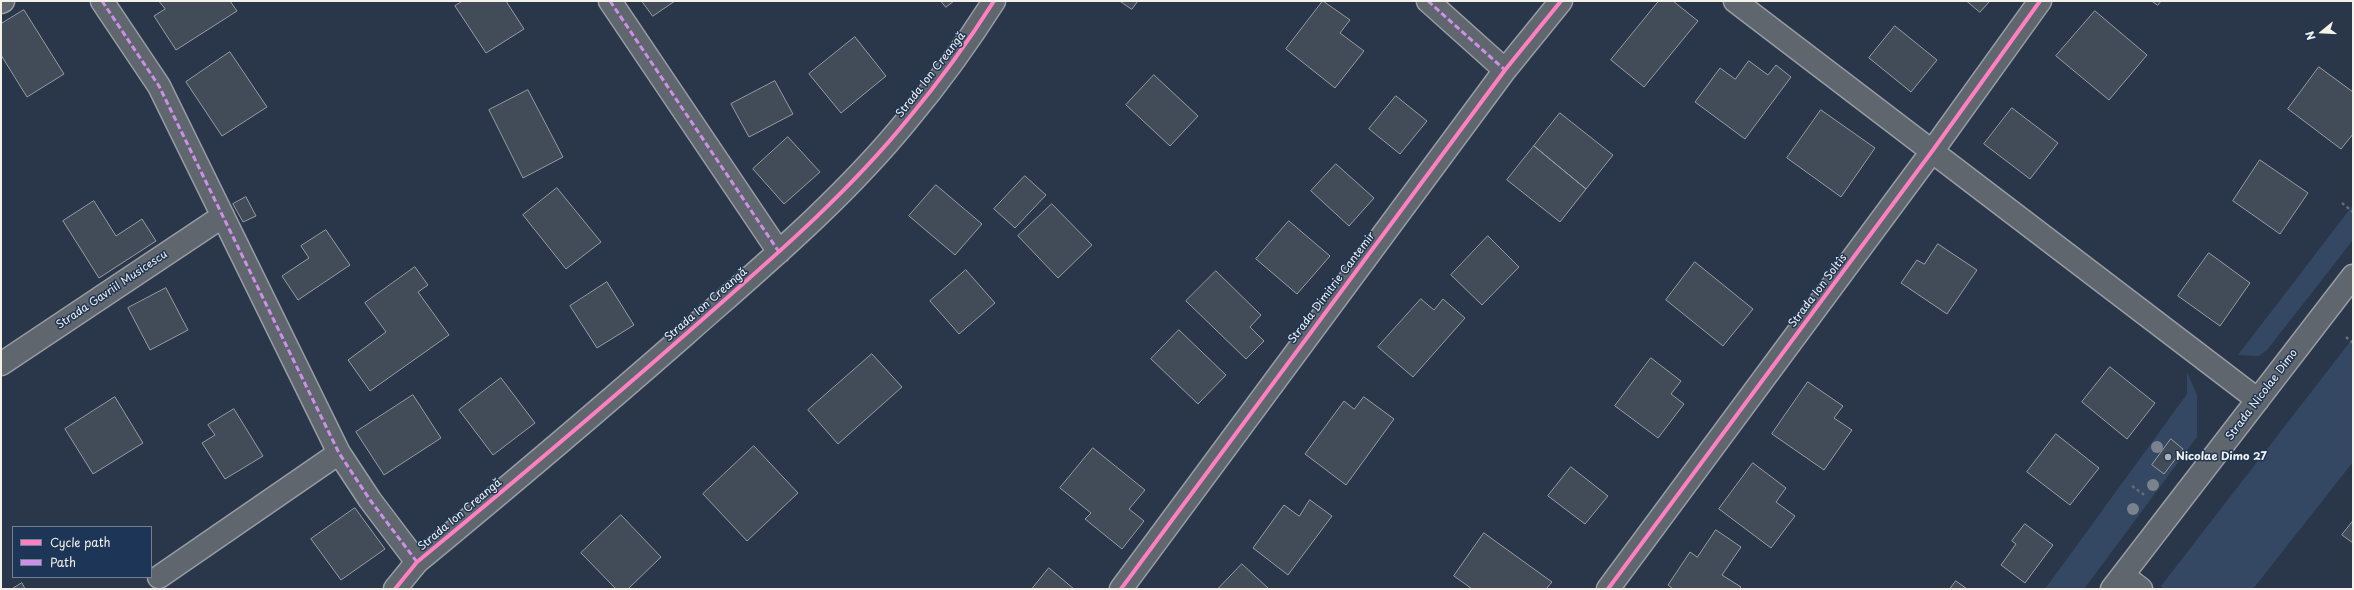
<!DOCTYPE html>
<html>
<head>
<meta charset="utf-8">
<style>
	body { margin:0 }
	#map { position:relative; width:2354px; height:590px; overflow:hidden; background:#2a374a; font-family:"Playpen Sans",sans-serif }
	canvas { display:block }
	.frame { position:absolute; inset:0; border:2px solid #f4f1e8; pointer-events:none }
	.legend { position:absolute; left:12px; top:526px; width:140px; height:52px; box-sizing:border-box; background:#1d3557; border:1px solid #738091; margin:0; padding:5px 7px; list-style:none; font-size:12px; color:#f4f1e8 }
	.legend li { display:flex; align-items:center; gap:8px; height:20px }
	.legend b { width:20px; border:1px solid #738091 }
	.north { position:absolute; left:2302px; top:12px; width:40px; height:40px; -webkit-text-stroke:3px #1d3557; paint-order:stroke; rotate:252deg; font-size:11px; font-weight:700; line-height:16px; text-align:center; color:#f4f1e8 }
	.north::after { content:''; display:block; margin:auto; width:14px; height:18px; background:#f4f1e8; clip-path:polygon(50% 0,100% 100%,50% 72%,0 100%) }
</style>
</head>
<body>
<div id="map">
<canvas width="2354" height="590"></canvas>
<div class="frame"></div>
<ul class="legend">
<li><b style="height:5px;background:#ff80c0"></b>Cycle path</li>
<li><b style="height:5px;background:#ce8fe9"></b>Path</li>
</ul>
<div class="north">N</div>
</div>
<script>
const c = document.querySelector('canvas').getContext('2d');
c.lineJoin = 'round';
function fillPath(path, color) { c.fillStyle = color; c.fill(path, 'evenodd'); }
function strokePath(path, color, width, dash) { c.strokeStyle = color; c.lineWidth = width; c.lineCap = dash ? 'butt' : 'round'; c.setLineDash(dash || []); c.stroke(path); }
function drawText(font, color, halo, rows, align = 'center') {
  c.font = font + ' "Playpen Sans",sans-serif'; c.lineWidth = 3; c.setLineDash([]); c.textBaseline = 'middle'; c.strokeStyle = halo; c.fillStyle = color; for (const [text, x, y, turn = 0] of rows) {
    c.save(); c.translate(x, y); c.rotate((+turn || 0) * Math.PI / 180); c.textAlign = isNaN(turn) ? turn : align; if (halo) c.strokeText(text, 0, 0); c.fillText(text, 0, 0); c.restore();
  }
}
const green = new Path2D(`
	M 2353,205 L 2353,240 L 2267,350 L 2259,356 L 2238,355 Z
	M 2353,338 L 2353,462 L 2253,589 L 2164,589 L 2161,586 Z
	M 2187,372 L 2197,395 L 2197,437 L 2084,589 L 2045,589 L 2187,394 Z`);
const building = new Path2D(`
	M 159,1 L 230,1 L 237,11 L 176,50 L 154,16 L 165,9 Z
	M 463,1 L 506,1 L 524,29 L 486,53 L 455,6 Z
	M 642,1 L 675,1 L 653,16 Z
	M 941,1 L 954,1 L 946,7 Z
	M 1120,1 L 1138,1 L 1132,9 Z
	M 1323,1 L 1350,20 L 1340,33 L 1364,51 L 1335,88 L 1286,49 Z
	M 1659,1 L 1673,1 L 1698,21 L 1644,87 L 1611,60 Z
	M 1967,1 L 1990,1 L 1980,12 Z
	M 2152,1 L 2161,1 L 2158,5 Z
	M 24,10 L 64,74 L 27,97 L 1,55 L 1,24 Z
	M 2095,11 L 2147,55 L 2109,100 L 2056,56 Z
	M 1895,26 L 1937,60 L 1911,92 L 1869,58 Z
	M 855,37 L 886,76 L 841,113 L 809,74 Z
	M 230,52 L 267,107 L 222,136 L 186,82 Z
	M 1749,61 L 1768,75 L 1776,65 L 1791,77 L 1745,139 L 1695,102 L 1720,68 L 1735,79 Z
	M 2319,67 L 2353,92 L 2353,134 L 2341,149 L 2288,109 Z
	M 1154,75 L 1198,116 L 1170,146 L 1126,105 Z
	M 775,81 L 793,114 L 749,137 L 731,104 Z
	M 528,90 L 563,157 L 523,178 L 489,110 Z
	M 1396,96 L 1427,121 L 1400,154 L 1369,129 Z
	M 2012,108 L 2058,143 L 2030,179 L 1984,144 Z
	M 1821,110 L 1875,148 L 1841,197 L 1787,158 Z
	M 1560,113 L 1613,155 L 1586,189 L 1534,146 Z
	M 788,137 L 820,172 L 784,204 L 753,169 Z
	M 1534,146 L 1586,189 L 1560,222 L 1507,180 Z
	M 2260,160 L 2308,193 L 2280,234 L 2233,201 Z
	M 1336,164 L 1374,198 L 1349,226 L 1311,191 Z
	M 1025,176 L 1046,195 L 1015,228 L 994,209 Z
	M 936,185 L 982,224 L 955,255 L 909,216 Z
	M 557,188 L 601,242 L 566,269 L 523,215 Z
	M 246,197 L 256,216 L 243,222 L 233,204 Z
	M 94,201 L 116,236 L 142,219 L 156,241 L 99,278 L 63,221 Z
	M 1052,204 L 1092,245 L 1058,278 L 1018,236 Z
	M 1289,221 L 1330,256 L 1297,294 L 1256,259 Z
	M 326,230 L 350,265 L 298,300 L 282,276 L 309,258 L 301,246 Z
	M 1488,236 L 1519,267 L 1482,305 L 1451,275 Z
	M 1938,244 L 1977,270 L 1947,314 L 1901,283 L 1917,260 L 1924,264 Z
	M 2209,253 L 2250,283 L 2220,326 L 2178,296 Z
	M 1695,262 L 1753,309 L 1723,346 L 1666,300 Z
	M 415,267 L 428,285 L 418,292 L 449,335 L 370,391 L 348,360 L 386,332 L 365,303 Z
	M 966,270 L 995,303 L 959,334 L 930,301 Z
	M 1216,271 L 1261,315 L 1250,327 L 1264,341 L 1246,359 L 1186,301 Z
	M 607,282 L 634,325 L 597,348 L 570,306 Z
	M 166,288 L 188,330 L 150,350 L 128,308 Z
	M 1421,299 L 1434,310 L 1443,299 L 1465,318 L 1413,377 L 1378,347 Z
	M 1179,330 L 1226,375 L 1198,404 L 1151,359 Z
	M 872,354 L 902,387 L 838,444 L 808,410 Z
	M 1651,358 L 1681,381 L 1671,394 L 1684,404 L 1658,438 L 1615,406 Z
	M 2110,367 L 2155,403 L 2127,439 L 2082,402 Z
	M 501,378 L 535,423 L 493,455 L 459,410 Z
	M 1808,382 L 1843,406 L 1834,418 L 1852,430 L 1824,470 L 1772,434 Z
	M 413,395 L 441,438 L 384,475 L 356,432 Z
	M 115,397 L 143,443 L 93,474 L 65,429 Z
	M 1364,397 L 1394,419 L 1346,485 L 1305,454 L 1344,401 L 1354,409 Z
	M 234,409 L 263,456 L 225,479 L 202,443 L 215,435 L 208,425 Z
	M 2056,434 L 2099,468 L 2070,505 L 2027,472 Z
	M 2171,439 L 2183,449 L 2164,474 L 2152,465 Z
	M 754,446 L 798,493 L 747,541 L 703,494 Z
	M 1093,448 L 1145,490 L 1129,509 L 1144,521 L 1122,549 L 1085,519 L 1091,513 L 1060,488 Z
	M 1753,463 L 1786,488 L 1776,502 L 1795,516 L 1771,548 L 1719,509 Z
	M 1571,467 L 1608,496 L 1585,524 L 1548,496 Z
	M 1310,500 L 1332,516 L 1288,575 L 1253,548 L 1284,505 L 1299,516 Z
	M 355,508 L 385,549 L 341,580 L 311,539 Z
	M 621,515 L 661,557 L 628,589 L 616,589 L 581,553 Z
	M 2353,521 L 2353,543 L 2342,535 Z
	M 2025,524 L 2053,545 L 2025,583 L 2001,565 L 2016,544 L 2012,541 Z
	M 1716,530 L 1741,547 L 1722,575 L 1741,587 L 1739,589 L 1673,589 L 1668,585 L 1690,552 L 1697,557 Z
	M 1484,533 L 1552,582 L 1546,589 L 1472,589 L 1454,576 Z
	M 1242,564 L 1269,589 L 1218,589 Z
	M 1049,568 L 1074,589 L 1032,589 Z
	M 1956,581 L 1967,589 L 1950,589 Z
	M 22,583 L 25,589 L 12,589 Z`);
const path = new Path2D(`
	M 2342,203 L 2353,212
	M 2346,337 L 2353,343
	M 2132,486 L 2146,496`);
const minor = new Path2D(`
	M 102,1 L 159,86 L 339,453 L 370,500 L 417,562
	M 610,1 L 779,252
	M 1428,1 L 1505,70
	M 1735,1 L 2258,400
	M 1,2 L 3,1
	M 1,364 L 223,216
	M 2123,575 L 2141,589
	M 159,577 L 339,453
	M 395,589 L 417,562 C 508,487 598,411 687,333 C 763,266 843,199 908,119 C 939,82 968,42 994,1
	M 1121,589 L 1505,70 L 1561,1
	M 1608,589 L 1933,150 L 2040,1
	M 2112,589 L 2353,276`);
const quiet = new Path2D(`
	M 102,1 L 159,86 L 339,453 L 370,500 L 417,562
	M 610,1 L 779,252
	M 1428,1 L 1505,70`);
const cycleway = new Path2D(`
	M 395,589 L 417,562 C 508,487 598,411 687,333 C 763,266 843,199 908,119 C 939,82 968,42 994,1
	M 1121,589 L 1505,70 L 1561,1
	M 1608,589 L 1933,150 L 2040,1`);
const trees = [
	[2157,447],
	[2153,485],
	[2133,509]
];
const markers = [
	[2168,457,4,"#adb0b1"]
];
const streetNames = [
	["Strada Ion Creangă",931,75,-52],
	["Strada Dimitrie Cantemir",1332,288,-53],
	["Strada Gavriil Musicescu",112,290,-34],
	["Strada Ion Soltîs",1818,291,-53],
	["Strada Ion Creangă",706,305,-41],
	["Strada Nicolae Dimo",2262,395,-53],
	["Strada Ion Creangă",460,515,-40]
];
const poiNames = [
	["Nicolae Dimo 27",2176,457]
];
fillPath(green, '#344763');
fillPath(building, '#424c59');
strokePath(building, '#979ca3', 1);
strokePath(minor, '#979ca3', 25);
strokePath(path, '#666d76', 2.5, [3, 3]);
strokePath(minor, '#60666e', 22);
strokePath(quiet, '#ce8fe9', 3, [6, 3]);
strokePath(cycleway, '#ff80c0', 4);
c.fillStyle = '#7a828b';
for (const [x, y] of trees) { c.beginPath(); c.arc(x, y, 6, 0, 2 * Math.PI); c.fill(); }
for (const [x, y, r, color] of markers) { const dot = new Path2D(); dot.arc(x, y, r, 0, 2 * Math.PI); c.fillStyle = color; c.fill(dot); strokePath(dot, '#1d3557', 1.5); }
drawText('11px', '#f4f1e8', '#1d3557', streetNames);
drawText('bold 11px', '#f4f1e8', '#1d3557', poiNames, 'left');
</script>
</body>
</html>
